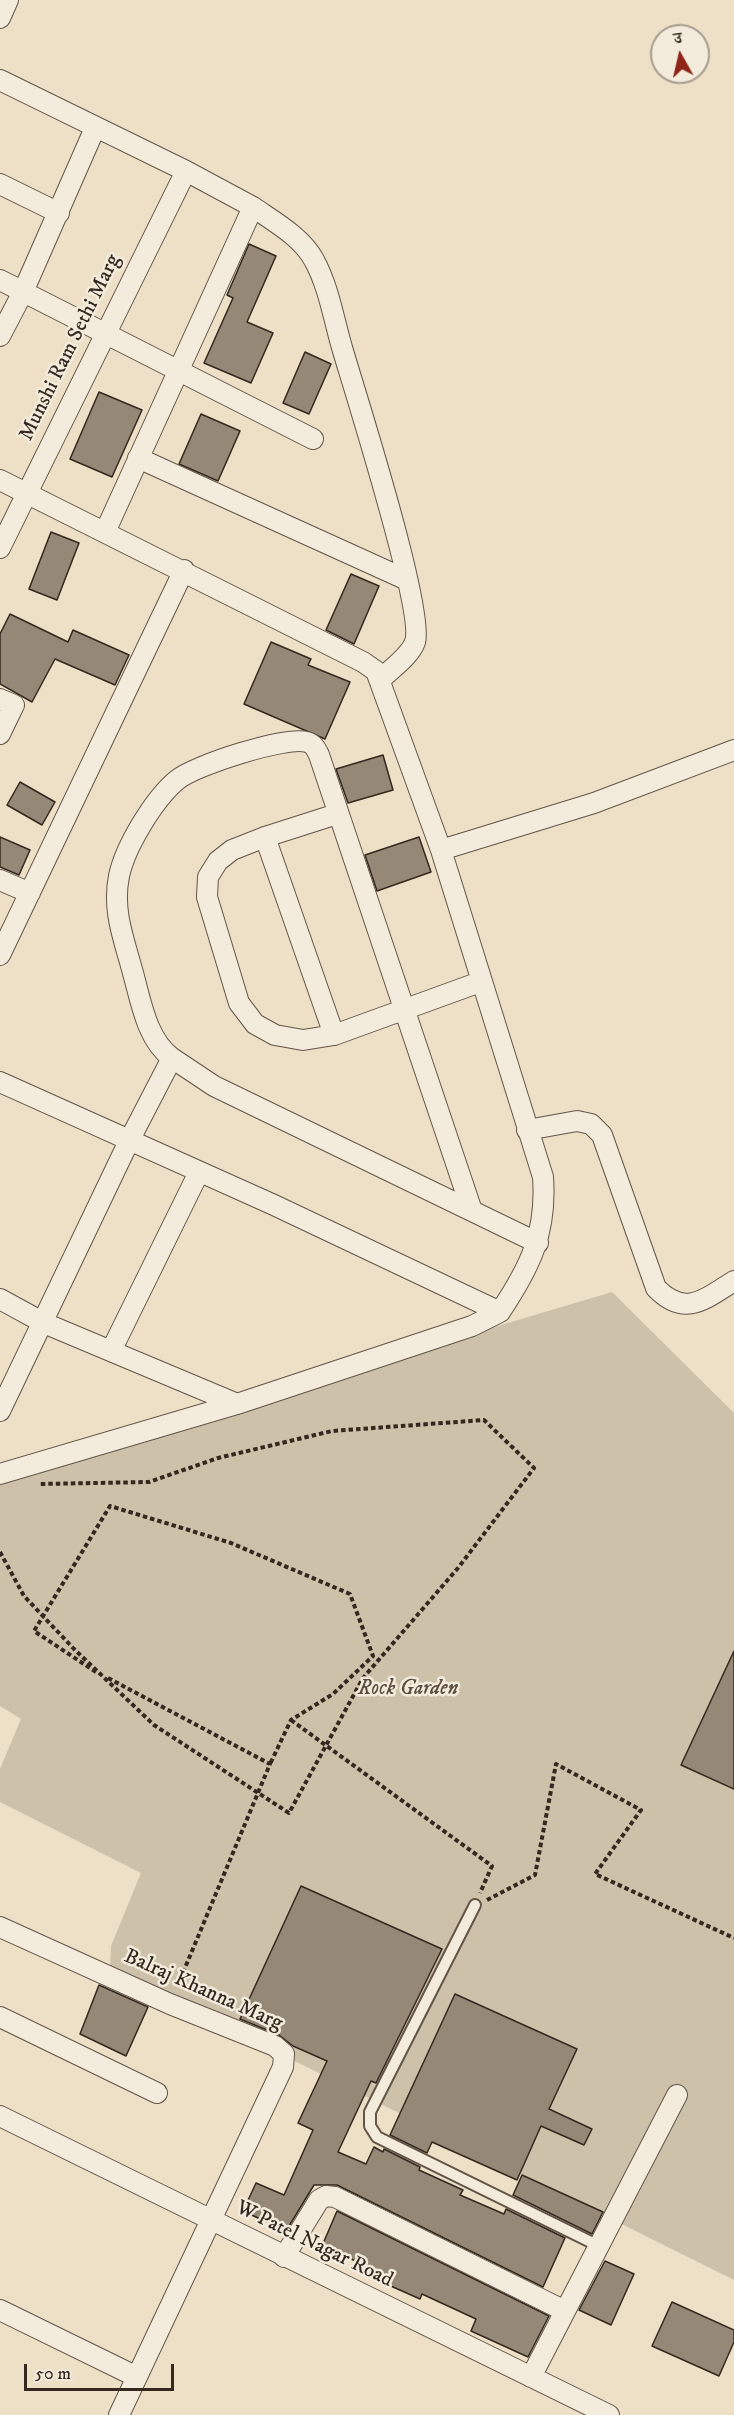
<!DOCTYPE html>
<html>
<head>
<meta charset="utf-8">
<style>
	body { margin:0 }
	#map { position:relative; width:734px; height:2415px; overflow:hidden; background:#ede0c7; font-family:"IM FELL DW Pica","Noto Serif Devanagari",serif }
	canvas { display:block }
	.north { position:absolute; left:650px; top:24px; width:60px; height:60px; box-sizing:border-box; background:#f3ebdb; border:2px solid #a79d8f; border-radius:50%; rotate:352deg; font-size:16px; font-weight:700; line-height:24px; text-align:center; color:#35281e }
	.north::after { content:''; display:block; margin:auto; width:21px; height:27px; background:#8f2418; clip-path:polygon(50% 0,100% 100%,50% 72%,0 100%) }
	.scale { position:absolute; left:24px; top:2364px; width:150px; height:27px; box-sizing:border-box; border:3px solid #35281e; border-top:0; padding-left:8px; font-size:18px; line-height:21px; white-space:nowrap; color:#35281e; -webkit-text-stroke:4px #f3ebdb; paint-order:stroke }
</style>
</head>
<body>
<div id="map">
<canvas width="734" height="2415"></canvas>
<div class="north">उ</div>
<div class="scale">50 m</div>
</div>
<script>
const c = document.querySelector('canvas').getContext('2d');
c.lineJoin = 'round';
function fillPath(path, color) { c.fillStyle = color; c.fill(path, 'evenodd'); }
function strokePath(path, color, width, dash) { c.strokeStyle = color; c.lineWidth = width; c.lineCap = dash ? 'butt' : 'round'; c.setLineDash(dash || []); c.stroke(path); }
function drawText(font, color, halo, rows, align = 'center') {
  c.font = font + ' "IM FELL DW Pica",serif'; c.lineWidth = 5; c.setLineDash([]); c.textBaseline = 'middle'; c.strokeStyle = halo; c.fillStyle = color; for (const [text, x, y, turn = 0] of rows) {
    c.save(); c.translate(x, y); c.rotate((+turn || 0) * Math.PI / 180); c.textAlign = isNaN(turn) ? turn : align; if (halo) c.strokeText(text, 0, 0); c.fillText(text, 0, 0); c.restore();
  }
}
const green = new Path2D(`
	M 612,1292 L 734,1413 L 734,2280 L 110,1969 L 111,1946 L 141,1873 L 0,1802 L 0,1769 L 21,1719 L 0,1706 L 0,1474 Z`);
const building = new Path2D(`
	M 249,244 L 276,256 L 247,322 L 273,333 L 251,383 L 204,363 L 233,298 L 227,295 Z
	M 305,352 L 331,364 L 309,414 L 283,403 Z
	M 99,392 L 142,410 L 112,477 L 70,459 Z
	M 201,414 L 240,431 L 218,481 L 179,464 Z
	M 51,532 L 79,543 L 57,600 L 29,589 Z
	M 351,574 L 379,586 L 354,644 L 326,630 Z
	M 10,614 L 68,642 L 73,630 L 129,655 L 115,685 L 55,659 L 32,702 L 0,684 L 0,634 Z
	M 271,642 L 311,659 L 308,665 L 350,682 L 325,739 L 244,704 Z
	M 383,755 L 393,790 L 348,803 L 336,769 Z
	M 20,782 L 55,802 L 42,825 L 7,805 Z
	M 0,837 L 30,850 L 19,875 L 0,867 Z
	M 419,837 L 431,872 L 377,891 L 365,855 Z
	M 734,1651 L 734,1789 L 681,1765 Z
	M 301,1886 L 442,1949 L 376,2083 L 371,2081 L 338,2152 L 366,2164 L 374,2147 L 383,2152 L 384,2149 L 420,2167 L 419,2170 L 463,2190 L 460,2195 L 504,2214 L 506,2209 L 565,2238 L 543,2287 L 337,2185 L 314,2185 L 286,2231 L 243,2211 L 256,2183 L 284,2195 L 313,2130 L 298,2123 L 327,2061 L 293,2046 L 279,2035 L 240,2019 Z
	M 99,1985 L 148,2007 L 126,2056 L 80,2034 Z
	M 455,1994 L 577,2049 L 549,2109 L 592,2129 L 584,2145 L 541,2126 L 517,2180 L 432,2142 L 427,2153 L 390,2135 Z
	M 522,2175 L 603,2212 L 592,2234 L 513,2195 Z
	M 337,2211 L 549,2316 L 528,2357 L 471,2331 L 476,2319 L 422,2294 L 420,2299 L 375,2279 L 378,2271 L 322,2246 Z
	M 605,2261 L 634,2274 L 611,2325 L 579,2310 Z
	M 672,2302 L 734,2330 L 734,2342 L 719,2376 L 652,2346 Z`);
const path = new Path2D(`
	M 0,1552 L 24,1596 L 74,1649 L 154,1725 L 289,1813 L 363,1678 L 458,1568 L 534,1468 L 484,1420 L 332,1431 L 218,1458 L 149,1482 L 40,1484
	M 96,1672 L 34,1631 L 110,1506 L 231,1543 L 350,1594 L 373,1656 L 333,1694 L 291,1720 L 270,1764
	M 108,1678 L 270,1764 L 177,1987
	M 291,1720 L 492,1866 L 480,1893
	M 487,1900 L 535,1875 L 556,1764 L 641,1810 L 595,1874 L 734,1938`);
const service = new Path2D(`
	M 475,1905 L 370,2112 L 370,2126 L 377,2137 L 599,2246`);
const minor = new Path2D(`
	M 0,18 L 8,0
	M 0,80 L 186,171 L 253,207 L 105,532
	M 0,184 L 59,213
	M 253,207 C 273,221 302,237 314,260 C 329,287 334,321 343,351 C 356,395 425,612 415,642 C 410,656 391,669 381,679
	M 0,280 L 313,439
	M 0,336 L 23,292 L 95,128
	M 138,458 L 407,580
	M 0,480 L 363,662 L 376,671 L 441,850 L 543,1177 C 547,1233 530,1267 500,1312 L 274,1205 L 0,1082
	M 0,548 L 186,171
	M 0,699 L 14,705 L 0,734
	M 337,814 L 265,837 L 232,850 L 218,861 L 208,877 L 207,897 L 239,1003 L 255,1024 L 275,1035 L 303,1040 L 334,1035 L 480,982
	M 265,837 L 334,1035
	M 441,850 L 594,803 L 734,750
	M 0,880 L 30,893
	M 0,955 L 184,570
	M 172,1058 C 147,1040 141,1002 133,973 C 124,939 112,911 119,876 C 125,847 154,799 177,780 C 195,765 286,736 307,742 C 314,744 316,749 319,755 L 472,1211
	M 527,1130 L 577,1121 L 591,1124 L 602,1135 L 656,1288 C 685,1318 705,1299 734,1281
	M 0,1299 L 44,1323 L 237,1404
	M 111,1351 L 199,1172
	M 0,1411 L 129,1141 L 172,1058 L 214,1086 L 538,1243
	M 0,1474 L 237,1404 L 472,1326 L 500,1312
	M 0,1927 L 170,2004 L 275,2046 L 284,2054 L 283,2067 L 119,2415
	M 0,2017 L 157,2093
	M 0,2116 L 609,2415
	M 284,2257 L 319,2200 L 326,2196 L 335,2197 L 565,2311
	M 0,2310 L 137,2377
	M 531,2377 L 677,2095`);
const streetNames = [
	["Munshi Ram Sethi Marg",71,348,-64],
	["Balraj Khanna Marg",203,1991,24],
	["W Patel Nagar Road",314,2245,26]
];
const parkNames = [
	["Rock Garden",408,1690]
];
fillPath(green, '#cec1aa');
fillPath(building, '#958876');
strokePath(building, '#35281e', 1.5);
strokePath(service, '#635648', 14);
strokePath(minor, '#635648', 22);
strokePath(path, '#35281e', 4, [4.5, 3]);
strokePath(service, '#f3ebdb', 10);
strokePath(minor, '#f3ebdb', 20);
drawText('21px', '#35281e', '#f3ebdb', streetNames);
drawText('italic 21px', '#5b4e41', '#f3ebdb', parkNames);
</script>
</body>
</html>
